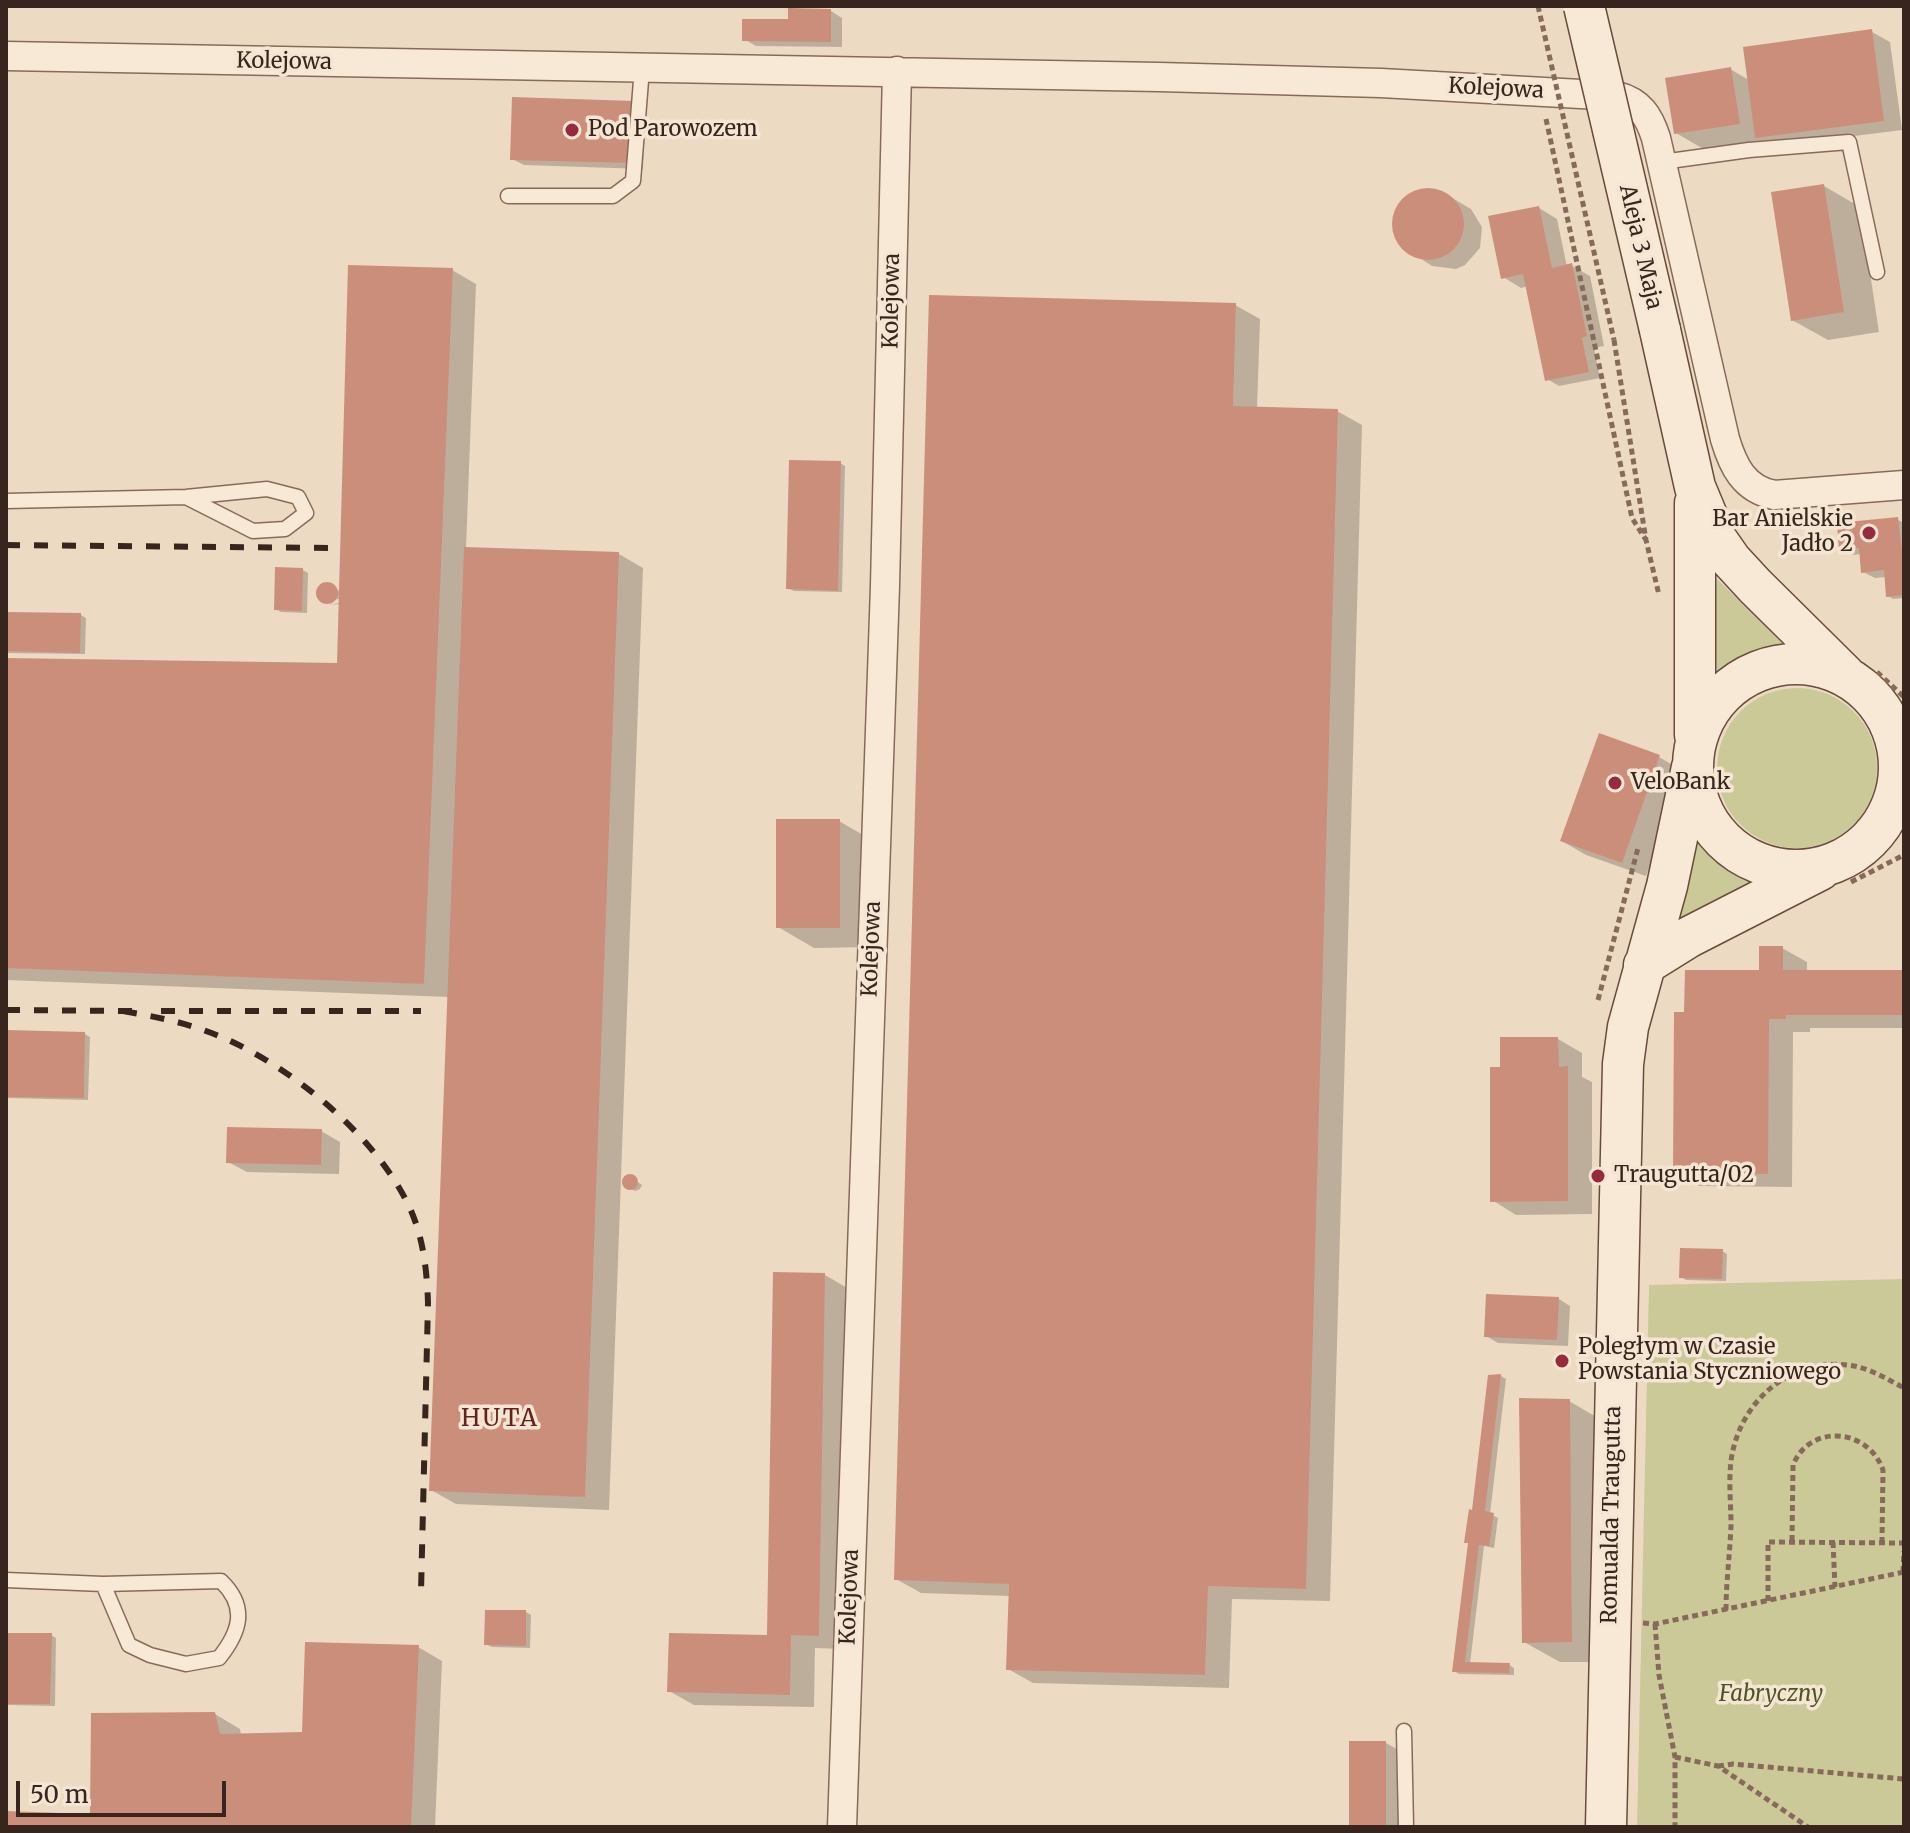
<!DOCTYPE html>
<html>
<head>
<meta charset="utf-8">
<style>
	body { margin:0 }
	#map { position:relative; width:1910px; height:1833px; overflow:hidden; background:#eddac3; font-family:Merriweather,serif }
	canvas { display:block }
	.frame { position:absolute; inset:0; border:8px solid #38261e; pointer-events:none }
	.scale { position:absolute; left:16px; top:1781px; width:210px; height:36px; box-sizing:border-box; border:4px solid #38261e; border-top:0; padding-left:10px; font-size:24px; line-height:28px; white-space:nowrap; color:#38261e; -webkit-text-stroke:6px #f5e6d3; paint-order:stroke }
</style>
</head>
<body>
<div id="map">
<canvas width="1910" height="1833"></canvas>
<div class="frame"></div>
<div class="scale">50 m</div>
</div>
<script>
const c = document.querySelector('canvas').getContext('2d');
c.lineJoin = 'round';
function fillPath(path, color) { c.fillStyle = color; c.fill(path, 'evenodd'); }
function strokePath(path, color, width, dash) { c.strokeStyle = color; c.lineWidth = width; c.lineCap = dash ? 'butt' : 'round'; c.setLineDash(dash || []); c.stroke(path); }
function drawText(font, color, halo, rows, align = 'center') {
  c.font = font + ' Merriweather,serif'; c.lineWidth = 7; c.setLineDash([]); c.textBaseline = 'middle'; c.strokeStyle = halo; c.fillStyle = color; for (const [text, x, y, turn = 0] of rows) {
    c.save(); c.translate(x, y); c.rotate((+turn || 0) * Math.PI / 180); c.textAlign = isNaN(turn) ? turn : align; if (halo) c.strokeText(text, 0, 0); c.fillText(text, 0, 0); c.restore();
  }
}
const green = new Path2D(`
	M 1715,577 L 1785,646 L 1752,651 L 1716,673 Z
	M1717 768a80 80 0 1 1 160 0a80 80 0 1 1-160 0Z
	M 1697,840 C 1711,860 1728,873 1750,883 L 1679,919 Z
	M 1904,1279 L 1904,1827 L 1637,1827 L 1649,1285 Z`);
const shadow = new Path2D(`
	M 831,11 L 842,18 L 842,47 L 756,46 L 744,39 L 790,21 Z
	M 1872,32 L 1890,42 L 1902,130 L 1712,154 L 1676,133 L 1730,69 L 1749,80 Z
	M 645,109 L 643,169 L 524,165 L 512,159 Z
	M 1824,186 L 1860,207 L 1879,332 L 1828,340 L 1792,320 Z
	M 1420,190 L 1442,192 L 1471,209 L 1482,227 L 1480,248 L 1465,265 L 1456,269 L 1432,266 L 1403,247 L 1396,237 L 1395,214 L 1401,203 Z
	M 1539,208 L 1557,219 L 1567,267 L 1572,266 L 1590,276 L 1604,346 L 1594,348 L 1600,378 L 1559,386 L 1547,379 L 1528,286 L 1521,288 L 1503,277 Z
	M 452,270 L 476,284 L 466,549 L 619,554 L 643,568 L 609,1510 L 456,1504 L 431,1490 L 449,997 L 6,980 L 6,660 L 338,665 L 340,604 L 329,605 L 344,602 L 343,598 L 324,602 L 317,594 L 321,586 L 330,585 L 341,592 Z
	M 1235,305 L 1260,319 L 1257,409 L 1337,411 L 1362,425 L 1330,1601 L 1232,1599 L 1229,1688 L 1033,1683 L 1008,1669 L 1010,1596 L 921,1593 L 896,1579 Z
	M 840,463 L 845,466 L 842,592 L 794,591 L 788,588 Z
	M 1897,519 L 1904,523 L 1904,598 L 1893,599 L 1888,596 L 1886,577 L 1875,578 L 1863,572 L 1862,554 L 1853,555 L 1841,548 Z
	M 303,570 L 308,573 L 307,613 L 281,612 L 276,609 Z
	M 6,614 L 81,615 L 86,618 L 85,654 L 6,653 Z
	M 1659,757 L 1683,771 L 1646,876 L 1586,855 L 1562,841 Z
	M 839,821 L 875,842 L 875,947 L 814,948 L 778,927 Z
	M 1782,948 L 1807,962 L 1807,972 L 1904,972 L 1904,1028 L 1810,1028 L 1810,1032 L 1793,1032 L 1792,1187 L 1699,1186 L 1675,1172 L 1686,1014 L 1761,972 Z
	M 6,1032 L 85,1034 L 90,1037 L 88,1100 L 6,1098 Z
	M 1558,1039 L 1582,1053 L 1582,1077 L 1592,1082 L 1592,1214 L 1516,1215 L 1492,1200 L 1502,1068 Z
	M 321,1131 L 340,1142 L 339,1174 L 247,1172 L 228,1162 Z
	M 630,1177 L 642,1185 L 640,1189 L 635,1191 L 622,1183 Z
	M 1722,1251 L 1727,1254 L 1726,1281 L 1686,1280 L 1681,1277 Z
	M 825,1275 L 849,1289 L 843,1649 L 815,1648 L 814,1707 L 694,1705 L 669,1691 L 769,1637 Z
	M 1559,1299 L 1570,1306 L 1568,1346 L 1498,1343 L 1486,1336 Z
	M 1501,1376 L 1506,1379 L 1490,1514 L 1498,1518 L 1494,1548 L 1484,1546 L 1470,1664 L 1509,1665 L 1514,1668 L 1514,1675 L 1459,1674 L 1454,1671 L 1490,1377 Z
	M 1569,1401 L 1605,1422 L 1607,1662 L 1560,1662 L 1524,1642 Z
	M 526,1612 L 531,1615 L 530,1648 L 492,1647 L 486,1644 Z
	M 6,1634 L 51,1635 L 56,1638 L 55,1706 L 6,1705 Z
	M 418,1647 L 442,1661 L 435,1827 L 6,1827 L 6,1813 L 92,1817 L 215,1714 L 240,1729 L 241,1735 L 304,1734 Z
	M 1386,1743 L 1404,1753 L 1404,1827 L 1351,1827 Z`);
const building = new Path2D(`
	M 788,8 L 831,9 L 831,42 L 742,41 L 742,19 L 788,19 Z
	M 1872,29 L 1884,121 L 1755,138 L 1743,47 Z
	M 1731,67 L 1740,124 L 1674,134 L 1665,78 Z
	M 512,97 L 634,101 L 632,163 L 510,160 Z
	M 1824,184 L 1844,312 L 1791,321 L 1771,192 Z
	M1392 224a36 36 0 1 1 72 0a36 36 0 1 1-72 0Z
	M 1539,206 L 1552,268 L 1572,263 L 1587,336 L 1582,338 L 1589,372 L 1545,381 L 1523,274 L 1501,279 L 1488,216 Z
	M 348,265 L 453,268 L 424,984 L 6,968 L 6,658 L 337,663 Z
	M 929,295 L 1236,303 L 1233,406 L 1338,409 L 1306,1589 L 1208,1586 L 1205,1675 L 1006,1670 L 1009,1584 L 894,1580 Z
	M 789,460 L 841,461 L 838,591 L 786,589 Z
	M 1898,517 L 1904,569 L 1904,595 L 1886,597 L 1884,570 L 1861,573 L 1859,548 L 1839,549 L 1837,523 Z
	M 464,547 L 619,552 L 585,1497 L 429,1491 Z
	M 275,567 L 303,568 L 302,611 L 274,610 Z
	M316 593a11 11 0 1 1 22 0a11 11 0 1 1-22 0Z
	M 6,612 L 81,613 L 80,653 L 6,651 Z
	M 1599,733 L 1660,755 L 1622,863 L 1560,841 Z
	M 776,819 L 840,819 L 840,928 L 776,928 Z
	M 1759,946 L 1783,946 L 1783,970 L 1904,970 L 1904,1015 L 1786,1015 L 1786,1019 L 1769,1019 L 1768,1174 L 1673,1173 L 1674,1012 L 1684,1012 L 1685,970 L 1759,970 Z
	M 6,1030 L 85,1032 L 84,1098 L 6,1097 Z
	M 1500,1037 L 1558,1037 L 1559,1067 L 1568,1066 L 1568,1201 L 1490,1202 L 1490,1067 L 1500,1067 Z
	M 227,1127 L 322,1129 L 321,1165 L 226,1163 Z
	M622 1182a8 8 0 1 1 16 0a8 8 0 1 1-16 0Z
	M 1680,1248 L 1723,1249 L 1722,1279 L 1679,1278 Z
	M 773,1272 L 825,1273 L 819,1636 L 791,1635 L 790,1695 L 667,1692 L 669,1633 L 767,1635 Z
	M 1486,1294 L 1559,1297 L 1557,1340 L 1484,1337 Z
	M 1501,1374 L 1485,1511 L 1494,1513 L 1489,1546 L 1479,1545 L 1465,1662 L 1510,1663 L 1509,1673 L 1452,1672 L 1468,1543 L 1464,1543 L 1469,1509 L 1472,1510 L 1488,1375 Z
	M 1519,1398 L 1570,1399 L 1572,1642 L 1522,1643 Z
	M 485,1610 L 526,1610 L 526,1646 L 484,1645 Z
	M 6,1633 L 52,1633 L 50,1704 L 6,1704 Z
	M 305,1642 L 419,1645 L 411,1827 L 6,1827 L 6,1811 L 90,1814 L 91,1713 L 215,1712 L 220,1734 L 302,1732 Z
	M 1349,1741 L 1386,1741 L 1386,1827 L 1349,1827 Z`);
const path = new Path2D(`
	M 1546,119 L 1632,518 L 1646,540
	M 1614,340 L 1646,540 L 1659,595
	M 1877,672 L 1904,697
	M 1851,882 L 1904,855
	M 1598,1000 L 1638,848
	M 1792,1541 L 1793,1465 C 1810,1423 1868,1428 1883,1470 L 1882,1542
	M 1833,1542 L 1835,1587
	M 1903,1572 L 1904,1551
	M 1768,1601 L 1768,1542 L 1904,1543
	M 1726,1610 C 1726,1582 1730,1554 1731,1525 C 1731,1499 1727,1471 1734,1446 C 1748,1393 1798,1356 1854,1366 C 1871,1369 1889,1380 1904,1388
	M 1643,1623 L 1655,1624 L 1904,1572
	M 1655,1624 L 1659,1675 L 1675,1757 L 1675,1827
	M 1675,1757 L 1718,1766 L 1808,1827
	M 1718,1766 L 1733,1764 L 1904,1779
	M 1904,1827 L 1904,1826`);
const lane = new Path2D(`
	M 1662,162 L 1749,150 L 1849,142 L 1877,272
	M 508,196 L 613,196 L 633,181 L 642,68
	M 6,501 L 186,497 L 267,489 L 298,497 L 306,513 L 285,529 L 253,531 L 186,497
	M 6,1580 L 103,1584 L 221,1581 C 248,1607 240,1632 219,1658 L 186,1664 L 150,1655 L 129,1645 L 103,1584
	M 1404,1731 L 1406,1827`);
const street = new Path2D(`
	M 6,56 L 1159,77 L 1381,83 L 1617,96 C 1640,102 1649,116 1656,138 L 1725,439 C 1733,466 1744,489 1774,495 L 1904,485
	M 842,1827 L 885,586 L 897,71`);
const secondary = new Path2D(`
	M 1660,330 L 1695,487 L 1717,540 L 1731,560 L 1755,586 L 1845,675
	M1693 767a103 103 0 1 1 206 0a103 103 0 1 1-206 0Z
	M 1695,735 L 1695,503
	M 1644,965 L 1689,937 L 1820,870
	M 1606,1827 L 1623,1064 L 1628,1027 L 1667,886 L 1692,767`);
const rail = new Path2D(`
	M 6,545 L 332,548
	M 6,1010 L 133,1011
	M 123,1011 C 151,1016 179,1021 206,1031 C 283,1058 380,1137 412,1213 C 424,1242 427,1273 428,1303 L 421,1592
	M 161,1011 L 421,1011`);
const pathBridge = new Path2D(`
	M 1538,6 L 1614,340`);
const secondaryBridge = new Path2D(`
	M 1584,6 L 1660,330`);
const markers = [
	[572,130,8,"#962b3d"],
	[1869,533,8,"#962b3d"],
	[1615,783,8,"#962b3d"],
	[1598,1176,8,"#962b3d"],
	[1562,1361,8,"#962b3d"]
];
const streetNames = [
	["Kolejowa",284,62,1],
	["Kolejowa",1496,89,3],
	["Aleja 3 Maja",1640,247,77],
	["Kolejowa",892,301,-89],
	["Kolejowa",872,949,-88],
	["Romualda Traugutta",1612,1515,-89],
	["Kolejowa",850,1597,-88]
];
const poiNames = [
	["Pod Parowozem",588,130],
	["Bar Anielskie",1853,520,"right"],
	["Jadło 2",1853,545,"right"],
	["VeloBank",1631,783],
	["Traugutta/02",1614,1176],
	["Poległym w Czasie",1578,1348],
	["Powstania Styczniowego",1578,1373]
];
const parkNames = [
	["Fabryczny",1771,1695]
];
const neighbourhoodNames = [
	["HUTA",500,1419]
];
fillPath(green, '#cbc997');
fillPath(shadow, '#0003');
fillPath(building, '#cb8e7a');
strokePath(lane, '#876b5a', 17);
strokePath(street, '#876b5a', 31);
strokePath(secondary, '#694c3d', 43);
strokePath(path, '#876b5a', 5, [6, 4]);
strokePath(lane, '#f8e9d6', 14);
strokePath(street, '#f8e9d6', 28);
strokePath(secondary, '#f8e9d6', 40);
strokePath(rail, '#38261e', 6, [14, 14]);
strokePath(secondaryBridge, '#694c3d', 43, []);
strokePath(pathBridge, '#876b5a', 5, [6, 4]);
strokePath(secondaryBridge, '#f8e9d6', 40);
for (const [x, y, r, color] of markers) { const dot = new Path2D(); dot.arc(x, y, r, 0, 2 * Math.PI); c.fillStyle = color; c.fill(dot); strokePath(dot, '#f5e6d3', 3); }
drawText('22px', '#38261e', '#f5e6d3', streetNames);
drawText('22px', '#38261e', '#f5e6d3', poiNames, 'left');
drawText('italic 22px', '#4f5425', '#f5e6d3', parkNames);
c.letterSpacing = '2px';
drawText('24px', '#64211e', '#f5e6d3', neighbourhoodNames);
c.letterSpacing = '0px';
</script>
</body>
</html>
